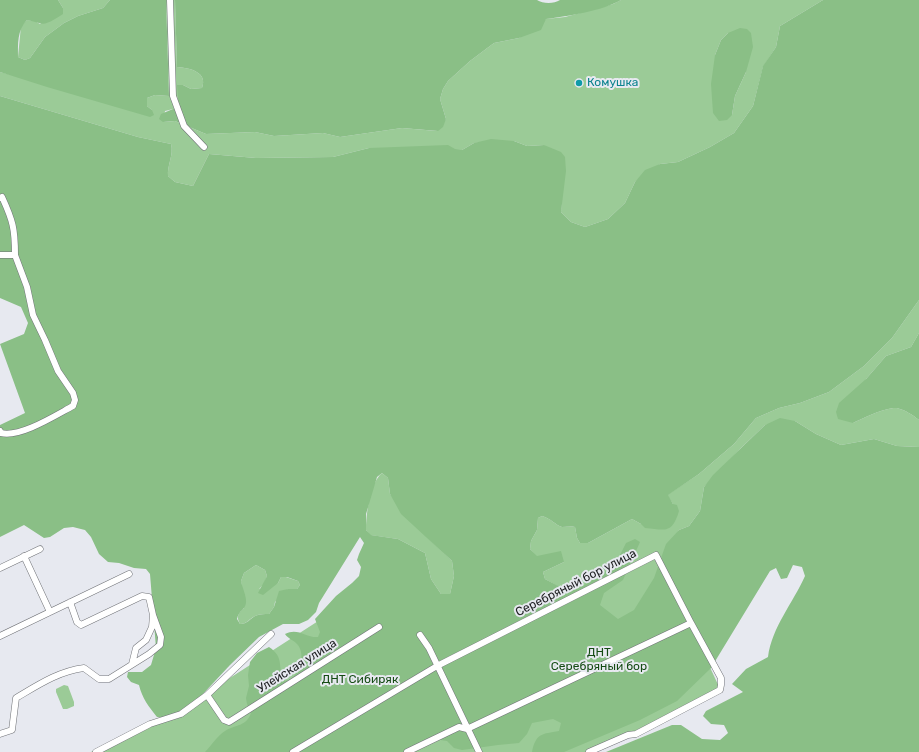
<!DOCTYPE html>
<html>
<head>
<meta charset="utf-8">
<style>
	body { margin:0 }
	canvas { display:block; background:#e7e9f0 }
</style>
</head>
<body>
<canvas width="919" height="752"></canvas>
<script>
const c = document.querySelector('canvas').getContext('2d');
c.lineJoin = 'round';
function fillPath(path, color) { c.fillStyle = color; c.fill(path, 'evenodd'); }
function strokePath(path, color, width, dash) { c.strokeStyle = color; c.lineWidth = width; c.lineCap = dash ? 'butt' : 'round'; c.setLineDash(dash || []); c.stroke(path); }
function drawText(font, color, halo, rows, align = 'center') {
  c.font = font + ' Rubik,sans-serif'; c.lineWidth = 4; c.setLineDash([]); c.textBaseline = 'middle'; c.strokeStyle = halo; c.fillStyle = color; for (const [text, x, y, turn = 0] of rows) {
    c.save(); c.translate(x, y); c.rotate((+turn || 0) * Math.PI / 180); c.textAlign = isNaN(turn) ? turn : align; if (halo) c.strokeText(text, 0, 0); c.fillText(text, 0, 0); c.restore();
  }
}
const green = new Path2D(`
	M 58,0 L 110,0 L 103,8 L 78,16 L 64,23 L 45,37 L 30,58 L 25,60 L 18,57 L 21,26 L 27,20 L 35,21 L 40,24 L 63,8 Z
	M 166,0 L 175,0 L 177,67 C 190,68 208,72 202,88 L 191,89 L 183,85 L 173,109 L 165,111 L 163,122 L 175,121 L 206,134 L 255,132 L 274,136 L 323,133 L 340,137 L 402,128 L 437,131 L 446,119 L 440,99 L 443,89 L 448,81 L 470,61 L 494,43 L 519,38 L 546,19 L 565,17 L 613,4 L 621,0 L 823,0 L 780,26 L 776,47 L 763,67 L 753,106 L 734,133 L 710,147 L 678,162 L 660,164 L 635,182 L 625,203 L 608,219 L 585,227 L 571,222 L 561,212 L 562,197 L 544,145 L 527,146 L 514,141 L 474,143 L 462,150 L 369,148 L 333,157 L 256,158 L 209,154 L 193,186 L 175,182 L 168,176 C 167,165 174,155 171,144 L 138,137 L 0,96 L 0,72 L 152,110 L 147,106 L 147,98 L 155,95 L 169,96 ZM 728,33 L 746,72 L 735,96 L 732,115 L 715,55 L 721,40 Z
	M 919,300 L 919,333 L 911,347 L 886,356 L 866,379 L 853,423 C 863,418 886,407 897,408 C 905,410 913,415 919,420 L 919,447 L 897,446 L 874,439 L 841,445 L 816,434 L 795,421 L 765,425 L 741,448 L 704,487 L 700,511 L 689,526 L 679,530 L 660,560 L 721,691 L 595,752 L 91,752 L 188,705 L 388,576 L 428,653 L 561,588 L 545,579 L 543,572 L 564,562 L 536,556 L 530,549 L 531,541 L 537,530 L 538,518 L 542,516 C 550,518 557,526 562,527 C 566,527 570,526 575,527 L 577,538 L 580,543 L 588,543 L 632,519 L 641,524 L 673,504 L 667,495 L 699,474 L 734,444 L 756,418 L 779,408 L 800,403 L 829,392 L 864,366 L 892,338 Z
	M 382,473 L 388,478 L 390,494 L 428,538 L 452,561 L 454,576 L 450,594 L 441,594 L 431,579 L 425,553 L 398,539 L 370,535 L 366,530 C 366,514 370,483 382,473 Z
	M 256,565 L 265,570 L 267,576 L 264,584 L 259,589 L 278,583 L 281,577 L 286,577 L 298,581 L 300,585 L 297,589 L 288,589 L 275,602 L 274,607 L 269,614 C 265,614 260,614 255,616 C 249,619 247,624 240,624 C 236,617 238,613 244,608 L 241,581 L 244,573 Z
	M 64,685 L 68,686 L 74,702 L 74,706 L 67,709 L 63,709 L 56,692 L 56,689 Z`);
const forest = new Path2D(`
	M 0,0 L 58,0 L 63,8 L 63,14 C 56,18 47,26 39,23 C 35,22 32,21 27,20 C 17,30 18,44 18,57 L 25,60 L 30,58 L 45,37 L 64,23 L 78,16 L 103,8 L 110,0 L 166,0 L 169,96 L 155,95 L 147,98 L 147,106 L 152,110 L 154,115 L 150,117 L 47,87 L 0,72 Z
	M 175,0 L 537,0 C 543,4 554,4 560,0 L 621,0 C 602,11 569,16 546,19 L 541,30 L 519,38 L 494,43 L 470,61 L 448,81 L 443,89 L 440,99 L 446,119 L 443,127 L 438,131 L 402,128 L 340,137 L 323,133 L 274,136 L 255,132 L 206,134 L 175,121 L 163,122 L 159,119 L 161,114 L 173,109 L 178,98 L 177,85 L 183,85 L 191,89 L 202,88 C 208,72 190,68 177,67 Z
	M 823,0 L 919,0 L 919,300 L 892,338 L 864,366 L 829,392 L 800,403 L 779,408 L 756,418 L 734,444 L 699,474 L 668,495 L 673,504 L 677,505 L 679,511 C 672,534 666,530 645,528 L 641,524 L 632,519 L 588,543 L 580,543 L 577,538 L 575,527 C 570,526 566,527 562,527 C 557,526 550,518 542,516 L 538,518 L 537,530 L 531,541 L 530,549 L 537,556 L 561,551 L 564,562 L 543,572 L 545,579 L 564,589 L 583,586 L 615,565 L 626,543 L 635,539 L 640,542 L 623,580 L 604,593 L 600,605 L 618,619 L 634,610 L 654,578 L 666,544 L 679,530 L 689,526 L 700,511 L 704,487 L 713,475 L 765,425 L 780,418 L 795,421 L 816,434 L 841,445 L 874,439 L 897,446 L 919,447 L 919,752 L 606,752 L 672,725 L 681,725 L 702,739 L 720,740 L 728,733 L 724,725 L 711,724 L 703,716 L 706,711 L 743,692 L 732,684 L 746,669 L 768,657 C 772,627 793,603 805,576 L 802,567 L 793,565 L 787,578 L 781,579 L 776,568 L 770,571 L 711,668 L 677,701 L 640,720 L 564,752 L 532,752 C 536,733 542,734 559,731 L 561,723 L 553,719 L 532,723 L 527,734 L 519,743 L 498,745 L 462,750 L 454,748 L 447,741 L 434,739 L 421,744 L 417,752 L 205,752 C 212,745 217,736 225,731 C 236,724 246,727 251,713 L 247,704 L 246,698 L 249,686 L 248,675 L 250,662 L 257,653 L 269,647 C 286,658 276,669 285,681 C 299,679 307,654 297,644 C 294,640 288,639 285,634 C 298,627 306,638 318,637 L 320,632 L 315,619 L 336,596 L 352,583 L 359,576 L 361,567 L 357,560 L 359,554 L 364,543 L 360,537 L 319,603 L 316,612 L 308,620 L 299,624 L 283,624 L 259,637 L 230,665 L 187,711 L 167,718 L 157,717 C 149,707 142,698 139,685 L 131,682 L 127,677 L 128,672 L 142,672 L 151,665 L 156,648 L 150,574 L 146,569 L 134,568 L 119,563 L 108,562 L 99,554 L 91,537 L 85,530 L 73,527 L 64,528 L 50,537 L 44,538 L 24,525 L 0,537 L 0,425 L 25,413 L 0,344 L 24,334 L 28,323 L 21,307 L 0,298 L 0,96 L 138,137 L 171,144 C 174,155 167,165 168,176 L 175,182 L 193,186 L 209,154 L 256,158 L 333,157 L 369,148 L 448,145 L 455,149 L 462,150 L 474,143 L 491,139 L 514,141 L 527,146 L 544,145 L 561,152 L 565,157 L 566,171 L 561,212 L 571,222 L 585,227 L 608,219 L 625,203 L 635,182 L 645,170 L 660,164 L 678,162 L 710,147 L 734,133 L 753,106 L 763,66 L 776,47 L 780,26 ZM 382,473 L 388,478 L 390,494 L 401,514 L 452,561 L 454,576 L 450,594 L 441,594 L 431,579 L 425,553 L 398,539 L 371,535 L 366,530 L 366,514 L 372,494 L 377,477 ZM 256,565 L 265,570 L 267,576 L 258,593 L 263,595 L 278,583 L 281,577 L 287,577 L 298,581 L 300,585 L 297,589 L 288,589 L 279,591 L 274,607 L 269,614 C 265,614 260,614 255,616 C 250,619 247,624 240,624 L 237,619 C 239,610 245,610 246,603 C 247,597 242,587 241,581 L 244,573 Z
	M 740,28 L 747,29 L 751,33 L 753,47 L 746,72 L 735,96 L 732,115 L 727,120 L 719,121 L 713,113 L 711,84 L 715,55 L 721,40 L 728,33 Z
	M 919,333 L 919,420 C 913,415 905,410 897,408 C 886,407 863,418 853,423 L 838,419 L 836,412 L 839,403 L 866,379 L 886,356 L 911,347 Z`);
const minor = new Path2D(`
	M 170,0 L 173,96 L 184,126 L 204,147
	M 0,198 L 2,197 C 13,221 15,229 15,255
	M 0,255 L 15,255 L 27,287 L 33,315 L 45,340 L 58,371 L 73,393 L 75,400 L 73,406 C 56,415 20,438 1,433 L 0,431
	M 24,556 L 50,612
	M 0,568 L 40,549
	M 70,602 L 77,622 L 81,625 L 142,596 L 149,597 L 153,615 L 152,627 L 146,640 L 136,648 L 132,664
	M 420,635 L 429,648 L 479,752
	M 0,636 L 129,574
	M 207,695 L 224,720 L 229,722 L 379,627
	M 0,734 L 12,730 L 16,698 C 38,685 59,671 84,668 L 99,679 L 109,679 L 149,654 L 160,645 L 161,637 L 153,615
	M 96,752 L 150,724 L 181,714 L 207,695 L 271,634
	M 293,752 L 437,666 L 656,555 L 691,623 L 467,729
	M 407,752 L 459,727 L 467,729
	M 589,752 L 628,735 L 636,734 L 720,690 L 721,685 L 721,678 L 691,623`);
const markers = [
	[579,83,4,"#0f9aa8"]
];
const cultureNames = [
	["Комушка",587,83]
];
const streetNames = [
	["Серебряный бор улица",576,583,-27],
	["Улейская улица",297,666,-32]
];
const parkNames = [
	["ДНТ",599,653],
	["Серебряный бор",599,667],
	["ДНТ Сибиряк",360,680]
];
fillPath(green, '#9bcb97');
fillPath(forest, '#8abf86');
strokePath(minor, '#717378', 7);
strokePath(minor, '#fff', 6);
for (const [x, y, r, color] of markers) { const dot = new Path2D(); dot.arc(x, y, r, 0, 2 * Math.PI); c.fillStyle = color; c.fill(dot); strokePath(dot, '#e7e9f0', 1.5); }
drawText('12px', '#0d838f', '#e7e9f0', cultureNames, 'left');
drawText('12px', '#202123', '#e7e9f0', streetNames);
drawText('12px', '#144b13', '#e7e9f0', parkNames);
</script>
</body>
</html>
